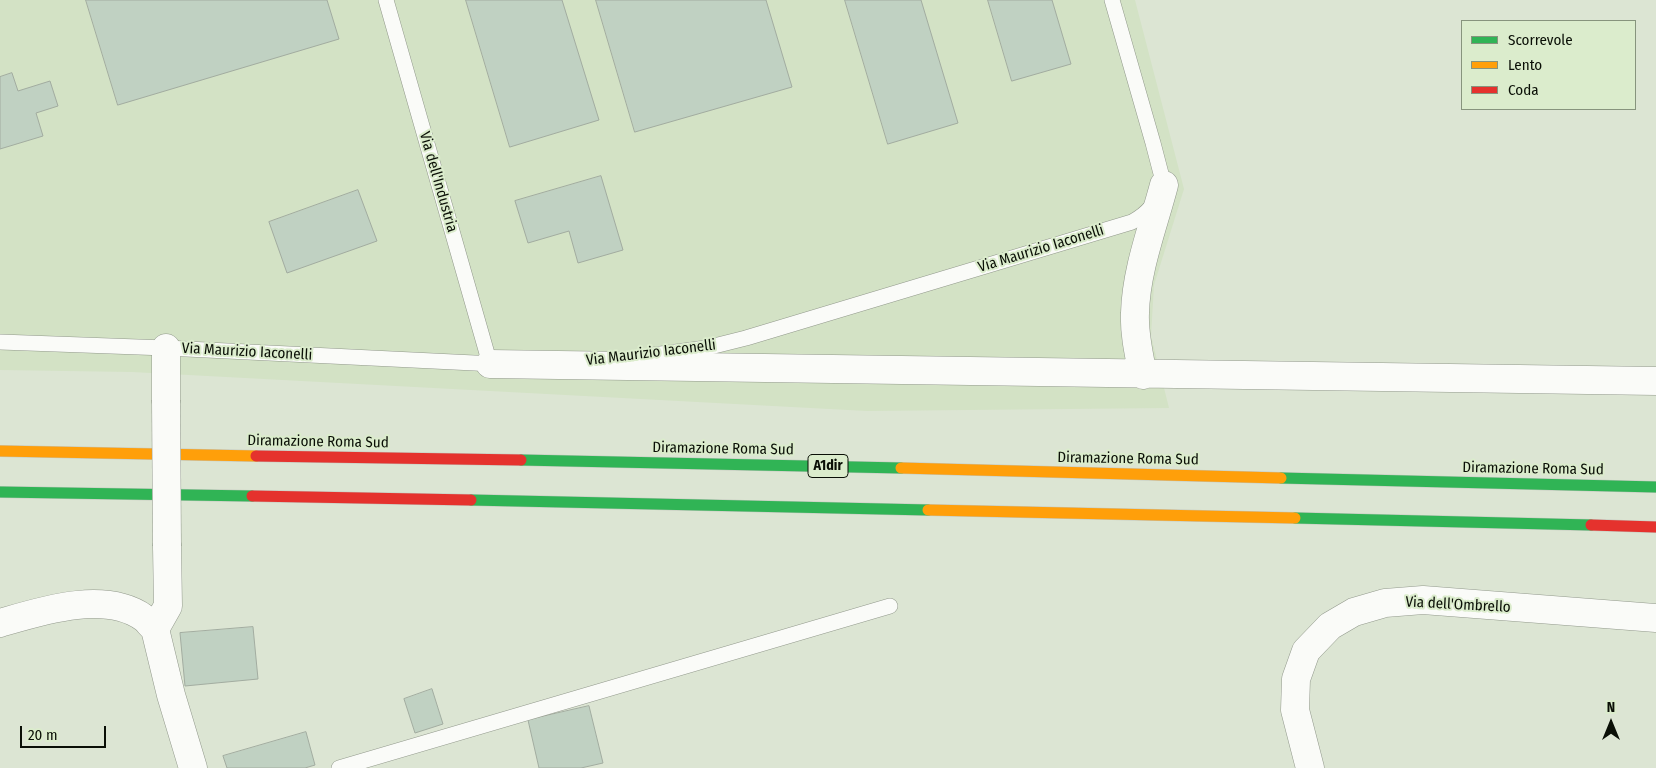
<!DOCTYPE html>
<html>
<head>
<meta charset="utf-8">
<style>
	body { margin:0 }
	#map { position:relative; width:1656px; height:768px; overflow:hidden; background:#dce5d3; font-family:"Fira Sans Condensed",sans-serif }
	canvas { display:block }
	.legend { position:absolute; left:1461px; top:20px; width:175px; height:90px; box-sizing:border-box; background:#dbeccc; border:1px solid #87947d; margin:0; padding:6px 9px; list-style:none; font-size:15px; color:#0a0f06 }
	.legend li { display:flex; align-items:center; gap:10px; height:25px }
	.legend b { width:25px; border:1px solid #87947d }
	.north { position:absolute; left:1586px; top:698px; width:50px; height:50px; -webkit-text-stroke:4px #dbeccc; paint-order:stroke; rotate:0deg; font-size:14px; font-weight:700; line-height:20px; text-align:center; color:#0a0f06 }
	.north::after { content:''; display:block; margin:auto; width:18px; height:22px; background:#0a0f06; clip-path:polygon(50% 0,100% 100%,50% 72%,0 100%) }
	.scale { position:absolute; left:20px; top:726px; width:86px; height:22px; box-sizing:border-box; border:2px solid #0a0f06; border-top:0; padding-left:6px; font-size:15px; line-height:18px; white-space:nowrap; color:#0a0f06; -webkit-text-stroke:4px #dbeccc; paint-order:stroke }
</style>
</head>
<body>
<div id="map">
<canvas width="1656" height="768"></canvas>
<ul class="legend">
<li><b style="height:6px;background:#30b455"></b>Scorrevole</li>
<li><b style="height:6px;background:#ff9f0a"></b>Lento</li>
<li><b style="height:6px;background:#e5322d"></b>Coda</li>
</ul>
<div class="north">N</div>
<div class="scale">20 m</div>
</div>
<script>
const c = document.querySelector('canvas').getContext('2d');
c.lineJoin = 'round';
function fillPath(path, color) { c.fillStyle = color; c.fill(path, 'evenodd'); }
function strokePath(path, color, width, dash) { c.strokeStyle = color; c.lineWidth = width; c.lineCap = dash ? 'butt' : 'round'; c.setLineDash(dash || []); c.stroke(path); }
function drawText(font, color, halo, rows, align = 'center') {
  c.font = font + ' "Fira Sans Condensed",sans-serif'; c.lineWidth = 4; c.setLineDash([]); c.textBaseline = 'middle'; c.strokeStyle = halo; c.fillStyle = color; for (const [text, x, y, turn = 0] of rows) {
    c.save(); c.translate(x, y); c.rotate((+turn || 0) * Math.PI / 180); c.textAlign = isNaN(turn) ? turn : align; if (halo) c.strokeText(text, 0, 0); c.fillText(text, 0, 0); c.restore();
  }
}
const built = new Path2D(`
	M 0,0 L 1135,0 L 1184,189 L 1154,285 L 1151,336 L 1169,408 L 867,411 L 132,372 L 0,370 Z`);
const building = new Path2D(`
	M 86,0 L 327,0 L 339,39 L 118,105 Z
	M 466,0 L 562,0 L 599,120 L 510,147 Z
	M 596,0 L 766,0 L 792,87 L 635,132 Z
	M 845,0 L 921,0 L 958,123 L 888,144 Z
	M 988,0 L 1052,0 L 1071,64 L 1012,81 Z
	M 12,73 L 18,91 L 50,81 L 58,106 L 36,113 L 43,136 L 0,149 L 0,77 Z
	M 601,176 L 623,250 L 578,263 L 569,231 L 528,243 L 515,201 Z
	M 358,190 L 377,241 L 287,273 L 269,222 Z
	M 253,627 L 258,679 L 185,686 L 180,633 Z
	M 432,689 L 443,724 L 415,733 L 404,699 Z
	M 589,706 L 603,763 L 581,768 L 539,768 L 528,720 Z
	M 306,732 L 315,765 L 305,768 L 227,768 L 223,756 Z`);
const lane = new Path2D(`
	M 386,0 L 490,364
	M 0,342 L 166,348 L 495,364
	M 653,355 L 706,348 L 746,338 L 1132,222 C 1150,212 1154,204 1164,185 L 1153,143 L 1112,0
	M 339,768 L 890,606`);
const street = new Path2D(`
	M 166,348 L 166,400
	M 490,364 L 1656,381
	M 1143,375 C 1139,355 1134,334 1135,313 C 1136,270 1153,227 1164,185
	M 0,623 C 41,611 105,590 144,618 C 148,621 151,626 155,629
	M 155,629 L 171,695 L 193,768
	M 155,629 L 168,606 L 167,546
	M 1310,768 L 1295,710 L 1296,679 L 1306,651 L 1330,626 L 1354,612 L 1385,603 L 1423,600 L 1656,618`);
const fast = new Path2D(`
	M 521,460 L 901,468
	M 1281,478 L 1656,487
	M 0,492 L 252,496
	M 471,500 L 928,510
	M 1295,518 L 1591,525`);
const slow = new Path2D(`
	M 0,451 L 256,456
	M 901,468 L 1281,478
	M 928,510 L 1295,518`);
const jam = new Path2D(`
	M 256,456 L 521,460
	M 252,496 L 471,500
	M 1591,525 L 1656,527`);
const streetBridge = new Path2D(`
	M 166,400 L 167,546`);
const shields = [
	[828,466,40]
];
const shieldNames = [
	["A1dir",828,466]
];
const streetNames = [
	["Via dell'Industria",438,182,74],
	["Via Maurizio Iaconelli",1041,249,-17],
	["Via Maurizio Iaconelli",247,352,3],
	["Via Maurizio Iaconelli",651,353,-7],
	["Diramazione Roma Sud",318,442,1],
	["Diramazione Roma Sud",723,449,1],
	["Diramazione Roma Sud",1128,459,1],
	["Diramazione Roma Sud",1533,469,1],
	["Via dell'Ombrello",1458,605,3]
];
fillPath(built, '#d3e2c5');
fillPath(building, '#c0d1c2');
strokePath(building, '#a2aca0', 1);
strokePath(lane, '#92998c', 16);
strokePath(street, '#92998c', 29);
strokePath(fast, '#c1c5bd', 12);
strokePath(slow, '#c1c5bd', 12);
strokePath(jam, '#c1c5bd', 12);
strokePath(lane, '#fafbf8', 15);
strokePath(street, '#fafbf8', 28);
strokePath(fast, '#30b455', 11);
strokePath(slow, '#ff9f0a', 11);
strokePath(jam, '#e5322d', 11);
strokePath(streetBridge, '#92998c', 29, []);
strokePath(streetBridge, '#fafbf8', 28);
for (const [x, y, w] of shields) { const box = new Path2D(); box.roundRect(x - w / 2, y - 11.5, w, 23, 4); c.fillStyle = '#dbeccc'; c.fill(box); strokePath(box, '#0a0f06', 1); }
drawText('bold 14px', '#0a0f06', null, shieldNames);
drawText('15px', '#0a0f06', '#dbeccc', streetNames);
</script>
</body>
</html>
